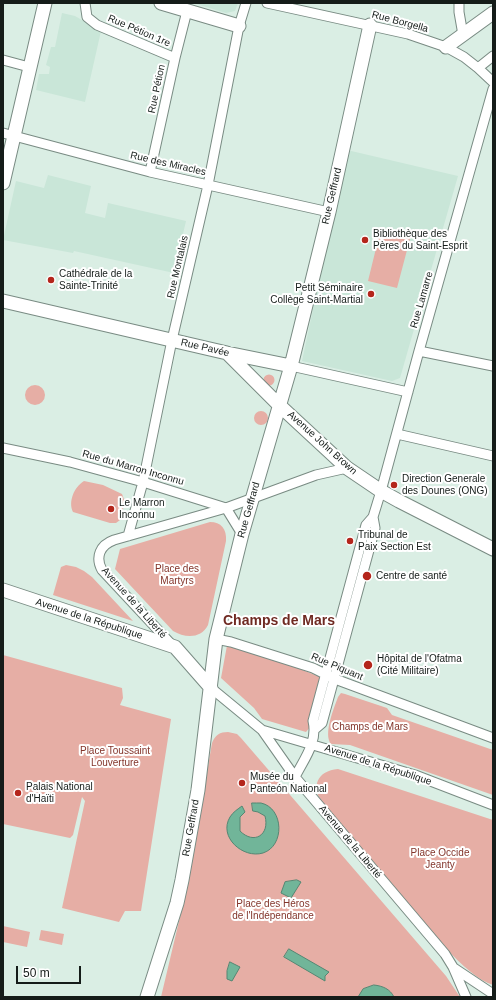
<!DOCTYPE html>
<html>
<head>
<meta charset="utf-8">
<style>
	body { margin:0 }
	#map { position:relative; width:496px; height:1000px; overflow:hidden; background:#daeee4; font-family:Arial,sans-serif }
	canvas { display:block }
	.frame { position:absolute; inset:0; border:4px solid #151c19; pointer-events:none }
	.scale { position:absolute; left:16px; top:966px; width:65px; height:18px; box-sizing:border-box; border:2px solid #151c19; border-top:0; padding-left:5px; font-size:12px; line-height:14px; white-space:nowrap; color:#151c19; -webkit-text-stroke:3px #fff; paint-order:stroke }
</style>
</head>
<body>
<div id="map">
<canvas width="496" height="1000"></canvas>
<div class="frame"></div>
<div class="scale">50 m</div>
</div>
<script>
const c = document.querySelector('canvas').getContext('2d');
c.lineJoin = 'round';
function fillPath(path, color) { c.fillStyle = color; c.fill(path, 'evenodd'); }
function strokePath(path, color, width, dash) { c.strokeStyle = color; c.lineWidth = width; c.lineCap = dash ? 'butt' : 'round'; c.setLineDash(dash || []); c.stroke(path); }
function drawText(font, color, halo, rows, align = 'center') {
  c.font = font + ' Arial,sans-serif'; c.lineWidth = 4; c.setLineDash([]); c.textBaseline = 'middle'; c.strokeStyle = halo; c.fillStyle = color; for (const [text, x, y, turn = 0] of rows) {
    c.save(); c.translate(x, y); c.rotate((+turn || 0) * Math.PI / 180); c.textAlign = isNaN(turn) ? turn : align; if (halo) c.strokeText(text, 0, 0); c.fillText(text, 0, 0); c.restore();
  }
}
const built = new Path2D(`
	M 193,3 L 238,3 L 235,11 L 226,13 Z
	M 62,13 L 75,16 L 101,31 L 85,102 L 36,90 L 39,74 L 49,74 L 50,67 L 46,65 L 51,47 L 55,47 Z
	M 347,150 L 458,176 L 400,378 L 392,381 L 302,361 Z
	M 48,175 L 91,186 L 85,213 L 105,218 L 108,203 L 186,221 L 174,273 L 74,251 L 73,253 L 3,240 L 16,181 L 44,188 Z`);
const green = new Path2D(`
	M 381,228 L 411,235 L 397,288 L 368,281 Z
	M263.5 380a5.5 5.5 0 1 1 11 0a5.5 5.5 0 1 1-11 0Z
	M25 395a10 10 0 1 1 20 0a10 10 0 1 1-20 0Z
	M254 418a7 7 0 1 1 14 0a7 7 0 1 1-14 0Z
	M 84,481 L 103,485 L 122,494 L 125,502 L 120,520 L 116,523 L 110,523 L 73,512 C 68,502 74,487 84,481 Z
	M 210,522 C 221,522 227,529 226,541 L 208,625 C 201,639 185,638 173,631 L 115,569 L 120,549 Z
	M 66,565 L 76,567 L 84,571 L 92,577 L 133,621 L 53,595 L 61,567 Z
	M 228,640 L 325,679 L 311,726 L 306,732 L 262,719 L 254,708 L 221,678 Z
	M 3,655 L 122,688 L 123,698 L 120,705 L 171,719 L 141,911 L 125,911 L 119,922 L 62,908 L 85,801 L 82,797 L 73,835 L 70,838 L 3,824 Z
	M 341,693 L 345,694 L 387,708 L 392,715 L 493,750 L 493,795 L 350,745 L 331,744 C 323,734 334,708 338,697 Z
	M 228,732 L 237,734 L 241,738 L 446,976 L 460,997 L 161,997 L 189,879 L 212,743 C 215,735 220,732 228,732 Z
	M 338,769 L 493,820 L 493,985 C 464,976 424,922 404,899 C 377,867 349,835 322,803 C 311,786 317,771 338,769 Z
	M 3,926 L 30,932 L 27,947 L 3,942 Z
	M 41,930 L 64,934 L 62,945 L 39,940 Z`);
const water = new Path2D(`
	M 252,803 C 255,803 258,803 261,803 C 284,808 285,846 263,853 C 243,859 218,837 230,817 C 233,812 238,809 242,806 L 245,812 L 240,817 L 240,831 C 254,845 270,835 265,816 L 258,812 L 253,811 Z
	M 297,880 L 301,882 L 291,898 L 281,893 L 285,882 Z
	M 289,949 L 329,972 L 325,976 L 325,981 L 284,957 Z
	M 230,962 L 240,967 L 232,981 L 227,979 L 227,971 Z
	M 374,985 C 383,986 390,989 394,997 L 358,997 L 363,989 Z`);
const street = new Path2D(`
	M 85,3 L 87,17 L 97,25 L 175,58
	M 267,3 L 408,34 L 446,47 L 464,57 L 478,68 L 493,82
	M 459,3 L 459,12 L 463,35
	M 3,60 L 29,67
	M 478,68 L 493,56
	M 3,133 L 150,172 L 329,212
	M 150,172 L 175,58 L 187,11
	M 419,351 L 493,366
	M 291,366 L 408,392
	M 397,434 L 493,456
	M 3,448 L 70,462 L 143,482 L 226,508 L 242,534
	M 128,536 L 143,482 L 172,340 L 208,185 L 239,26 L 246,3
	M 216,639 L 231,642 L 313,668 L 335,679 L 493,738
	M 172,645 L 102,570 C 95,557 100,545 114,540 L 226,508 L 316,475 L 347,468
	M 211,688 L 262,730 L 295,777 L 445,954 L 453,967 L 466,997
	M 315,729 L 322,723 L 375,528 L 373,517
	M 262,730 L 415,775 L 493,805
	M 295,777 C 304,759 318,742 313,721 L 366,525 L 373,517 L 381,491 L 419,351 L 493,89
	M 454,968 L 493,994`);
const secondary = new Path2D(`
	M 161,3 L 239,26
	M 446,47 L 493,13
	M 3,183 L 45,3
	M 3,301 L 227,353 L 291,366
	M 227,353 L 279,405 L 347,468 L 381,491 L 399,501 L 493,549
	M 3,590 L 175,647 L 211,688
	M 147,997 L 177,903 L 182,880 L 198,790 L 216,639 L 242,534 L 291,366 L 329,212 L 370,25`);
const markers = [
	[365,240,4,"#b4251b"],
	[51,280,4,"#b4251b"],
	[371,294,4,"#b4251b"],
	[394,485,4,"#b4251b"],
	[111,509,4,"#b4251b"],
	[350,541,4,"#b4251b"],
	[367,576,5,"#b4251b"],
	[368,665,5,"#b4251b"],
	[242,783,4,"#b4251b"],
	[18,793,4,"#b4251b"]
];
const streetNames = [
	["Rue Borgella",400,22,15],
	["Rue Pétion 1re",139,31,23],
	["Rue Pétion",157,89,-78],
	["Rue des Miracles",168,164,13],
	["Rue Geffrard",332,196,-77],
	["Rue Montalais",178,267,-77],
	["Rue Lamarre",422,300,-74],
	["Rue Pavée",205,348,13],
	["Avenue John Brown",322,443,42],
	["Rue du Marron Inconnu",133,468,16],
	["Rue Geffrard",249,510,-74],
	["Avenue de la Liberté",134,603,48],
	["Avenue de la République",89,619,18],
	["Rue Piquant",337,667,23],
	["Avenue de la République",378,765,18],
	["Rue Geffrard",191,828,-80],
	["Avenue de la Liberté",350,842,50]
];
const poiNames = [
	["Bibliothèque des",373,234],
	["Pères du Saint-Esprit",373,246],
	["Cathédrale de la",59,274],
	["Sainte-Trinité",59,286],
	["Petit Séminaire",363,288,"right"],
	["Collège Saint-Martial",363,300,"right"],
	["Direction Generale",402,479],
	["des Dounes (ONG)",402,491],
	["Le Marron",119,503],
	["Inconnu",119,515],
	["Tribunal de",358,535],
	["Paix Section Est",358,547],
	["Centre de santé",376,576],
	["Hôpital de l'Ofatma",377,659],
	["(Cité Militaire)",377,671],
	["Musée du",250,777],
	["Panteón National",250,789],
	["Palais National",26,787],
	["d'Haïti",26,799]
];
const parkNames = [
	["Place des",177,569],
	["Martyrs",177,581],
	["Champs de Mars",370,727],
	["Place Toussaint",115,751],
	["Louverture",115,763],
	["Place Occide",440,853],
	["Jeanty",440,865],
	["Place des Héros",273,904],
	["de l'Indépendance",273,916]
];
const districtNames = [
	["Champs de Mars",279,621]
];
fillPath(built, '#c9e6d8');
fillPath(green, '#e6aea5');
fillPath(water, '#71b599');
strokePath(water, '#558773', 1);
strokePath(street, '#798b83', 11);
strokePath(secondary, '#798b83', 15);
strokePath(street, '#fff', 9);
strokePath(secondary, '#fff', 13);
for (const [x, y, r, color] of markers) { const dot = new Path2D(); dot.arc(x, y, r, 0, 2 * Math.PI); c.fillStyle = color; c.fill(dot); strokePath(dot, '#fff', 1.5); }
drawText('10px', '#151c19', '#fff', streetNames);
drawText('10px', '#151c19', '#fff', poiNames, 'left');
drawText('10px', '#83342a', '#fff', parkNames);
drawText('bold 14px', '#6f2a22', '#fff', districtNames);
</script>
</body>
</html>
